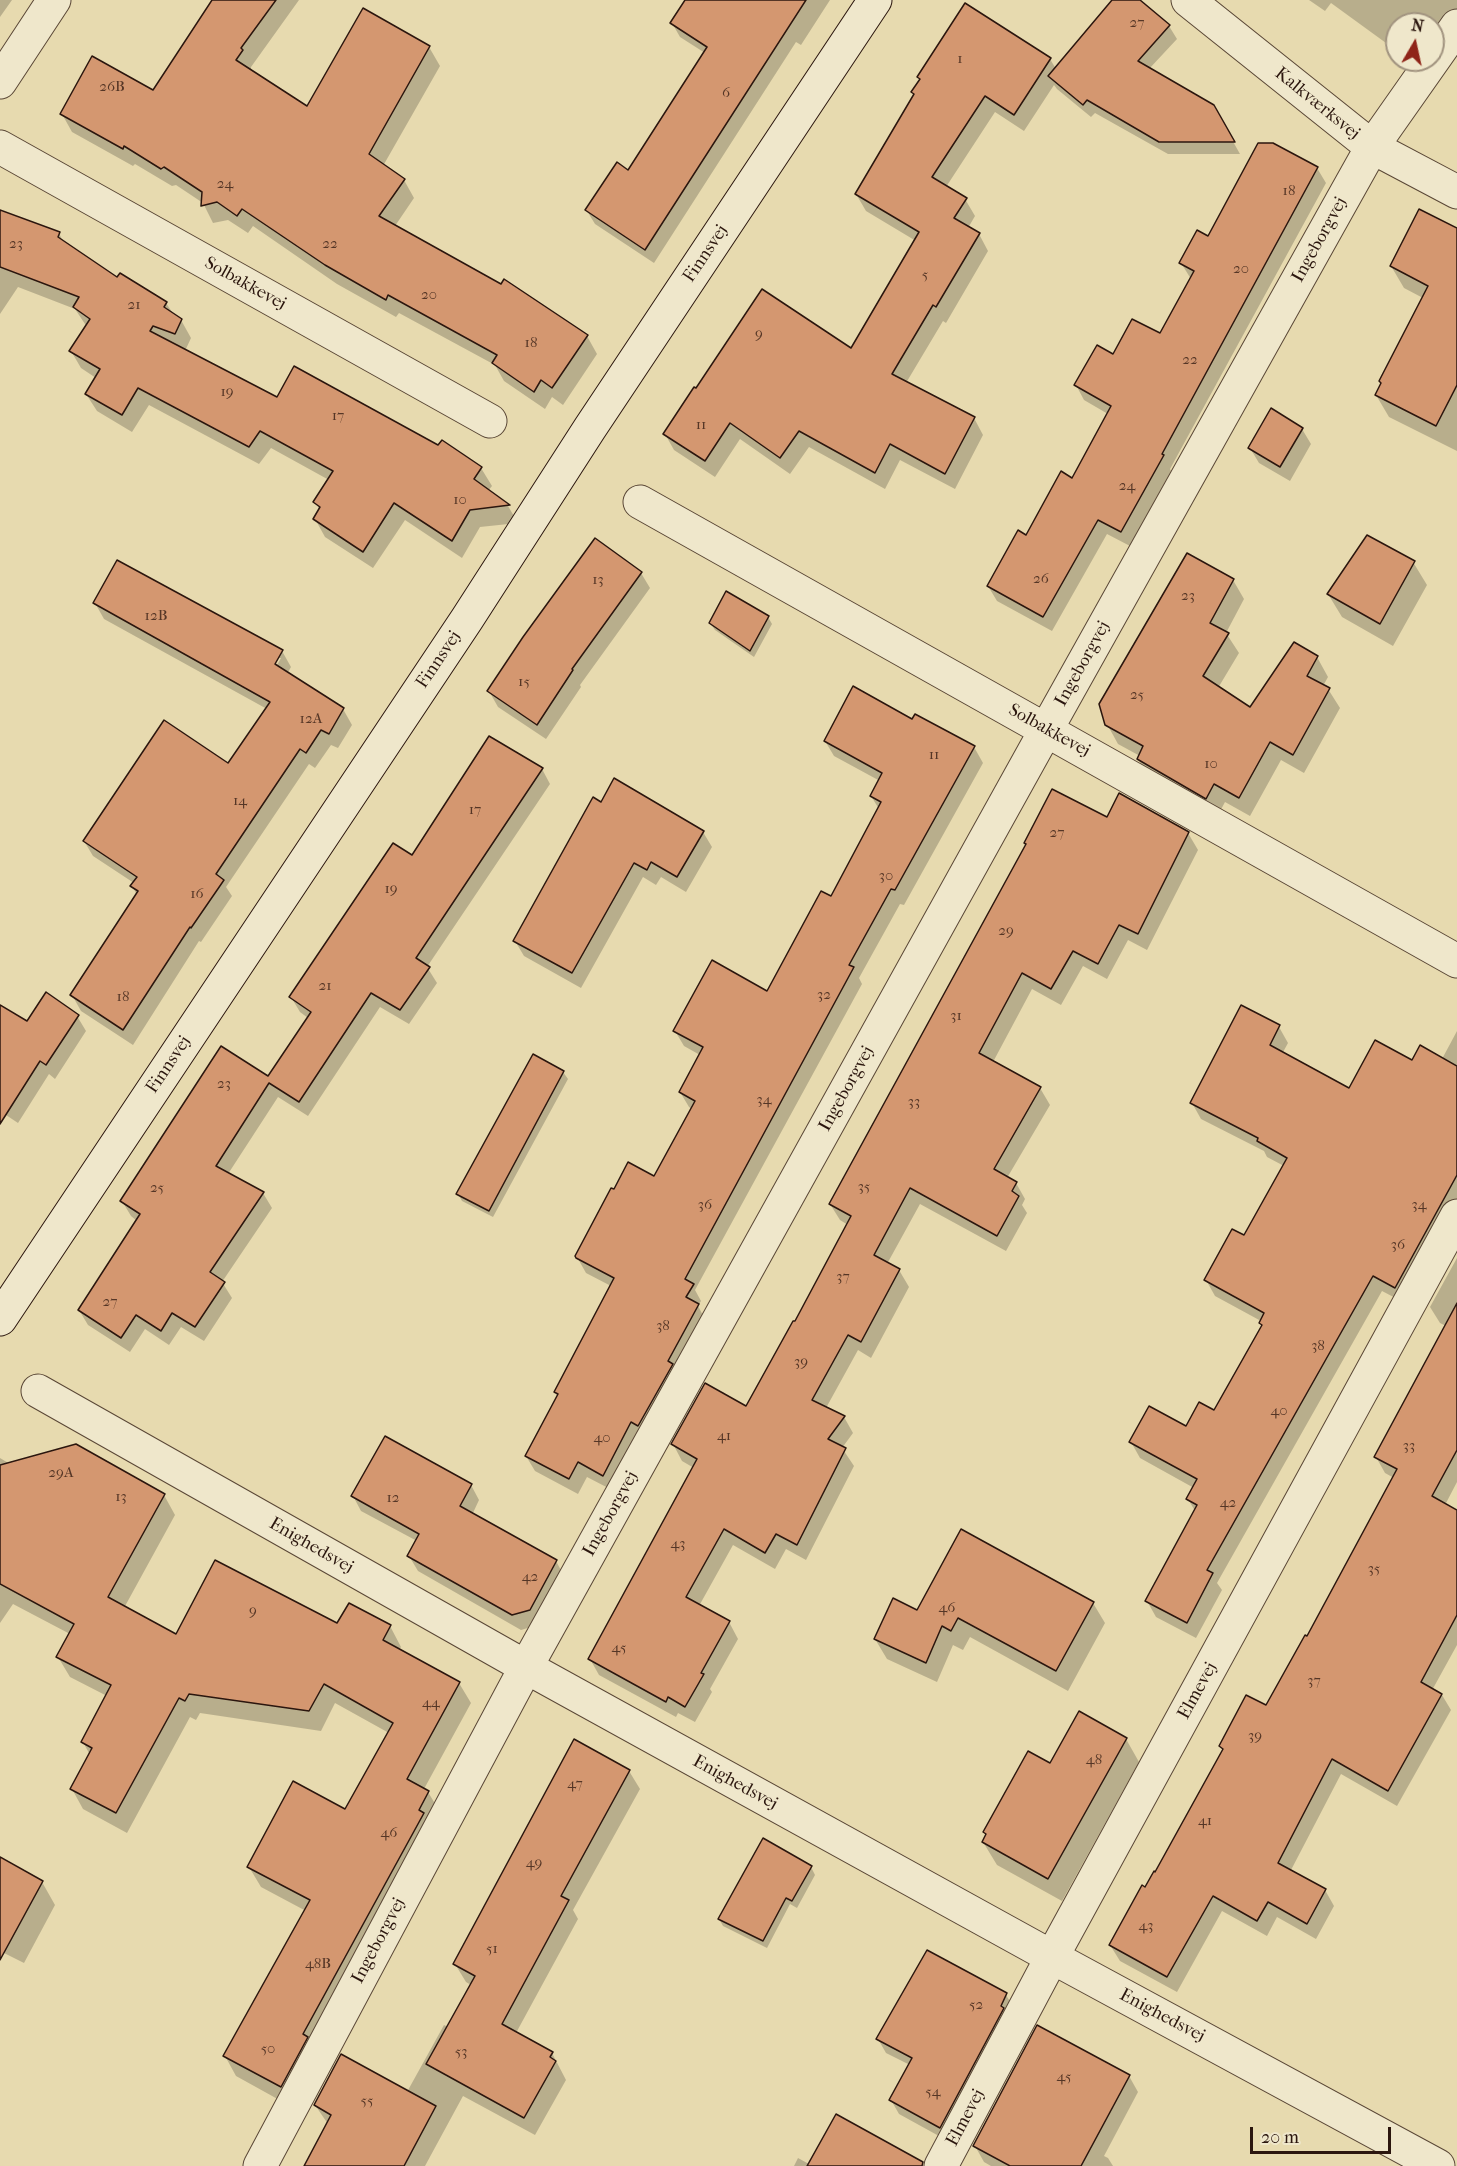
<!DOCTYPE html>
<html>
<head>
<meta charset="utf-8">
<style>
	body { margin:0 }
	#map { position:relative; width:1457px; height:2166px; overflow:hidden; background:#e7daaf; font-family:"IM FELL French Canon",serif }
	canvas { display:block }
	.north { position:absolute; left:1385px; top:12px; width:60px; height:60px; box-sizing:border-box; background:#efe7cb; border:2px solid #a1937f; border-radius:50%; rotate:9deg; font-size:16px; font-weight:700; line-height:24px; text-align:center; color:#2b160e }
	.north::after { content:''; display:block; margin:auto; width:21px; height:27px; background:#8f2418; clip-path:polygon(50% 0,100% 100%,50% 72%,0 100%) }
	.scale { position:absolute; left:1250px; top:2127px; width:141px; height:27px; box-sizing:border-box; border:3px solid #2b160e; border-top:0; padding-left:8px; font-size:18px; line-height:21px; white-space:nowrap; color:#2b160e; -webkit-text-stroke:4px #efe7cb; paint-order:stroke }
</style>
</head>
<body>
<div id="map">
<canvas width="1457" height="2166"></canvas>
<div class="north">N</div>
<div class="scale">20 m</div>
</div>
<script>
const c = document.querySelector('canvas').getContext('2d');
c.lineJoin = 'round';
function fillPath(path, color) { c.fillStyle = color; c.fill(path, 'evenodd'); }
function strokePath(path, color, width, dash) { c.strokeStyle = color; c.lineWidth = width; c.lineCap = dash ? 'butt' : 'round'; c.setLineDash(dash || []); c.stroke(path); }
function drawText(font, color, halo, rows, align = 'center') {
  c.font = font + ' "IM FELL French Canon",serif'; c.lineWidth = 6; c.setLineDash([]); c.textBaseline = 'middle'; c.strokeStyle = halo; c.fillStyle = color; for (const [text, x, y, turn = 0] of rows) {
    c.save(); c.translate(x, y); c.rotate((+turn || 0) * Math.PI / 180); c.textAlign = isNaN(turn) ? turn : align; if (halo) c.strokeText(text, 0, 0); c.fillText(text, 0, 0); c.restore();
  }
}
const shadow = new Path2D(`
	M 0,0 L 12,0 L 0,17 Z
	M 214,0 L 299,0 L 251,67 L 251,71 L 308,109 L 429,47 L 440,66 L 383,166 L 404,180 L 414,198 L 395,226 L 587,336 L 597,354 L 563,405 L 552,397 L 545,409 L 504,381 L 495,365 L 399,313 L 396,317 L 337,284 L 253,226 L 248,233 L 228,220 L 213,223 L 203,203 L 176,185 L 172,186 L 135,164 L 133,166 L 72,132 L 62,114 L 153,92 Z
	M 687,0 L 830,0 L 801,45 L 796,42 L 654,263 L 595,224 L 587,211 L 629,172 L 705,53 L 680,37 L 672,23 Z
	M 1114,0 L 1138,0 L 1169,26 L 1177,39 L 1149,69 L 1213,106 L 1240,154 L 1168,154 L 1095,113 L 1091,117 L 1057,89 L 1054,85 L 1024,131 L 995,112 L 946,187 L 965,199 L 975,216 L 968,228 L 979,234 L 988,251 L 946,323 L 943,321 L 906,383 L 974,418 L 983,435 L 955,489 L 900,460 L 885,489 L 809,447 L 790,474 L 740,439 L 715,477 L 674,450 L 665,434 L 851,350 L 916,241 L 866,211 L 856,194 L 966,5 L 1050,59 L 1056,69 Z
	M 1309,0 L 1457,0 L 1457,17 L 1433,51 L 1433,24 L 1397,24 L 1397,51 L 1331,3 L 1325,11 Z
	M 1317,168 L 1326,183 L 1170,469 L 1171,471 L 1130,546 L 1107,534 L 1052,631 L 997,601 L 988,586 L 1073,480 L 1108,414 L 1084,400 L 1076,385 L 1113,356 L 1160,335 L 1191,279 L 1181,263 L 1209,238 Z
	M 0,211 L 59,233 L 64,244 L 118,279 L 166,303 L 174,315 L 181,320 L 191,338 L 185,351 L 278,399 L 438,447 L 481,468 L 492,486 L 488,491 L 508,506 L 518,523 L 480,527 L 462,558 L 405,520 L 373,568 L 325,537 L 315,519 L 320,510 L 315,502 L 329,480 L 271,448 L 259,464 L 149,405 L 132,432 L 97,411 L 86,394 L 96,378 L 81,368 L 71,351 L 87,327 L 75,309 L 18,287 L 0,314 Z
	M 1457,230 L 1457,451 L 1389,417 L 1376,395 L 1423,298 L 1404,288 L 1391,266 Z
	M 1302,429 L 1311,444 L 1290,481 L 1259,463 L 1250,448 Z
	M 1413,562 L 1427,585 L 1393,646 L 1342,617 L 1328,594 Z
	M 641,573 L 650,588 L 580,685 L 581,687 L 546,739 L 498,707 L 489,691 Z
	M 1233,580 L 1244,599 L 1226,633 L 1239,653 L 1218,688 L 1251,709 L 1317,657 L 1328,677 L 1323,686 L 1328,689 L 1340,708 L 1304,773 L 1281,760 L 1250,816 L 1225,802 L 1217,817 L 1149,779 L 1138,759 L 1140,756 L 1118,744 L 1107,724 Z
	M 95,603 L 282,651 L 291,667 L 287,674 L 343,709 L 352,725 L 338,748 L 331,745 L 315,768 L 309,764 L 226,887 L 232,896 L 201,942 L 199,941 L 133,1045 L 81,1011 L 72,995 L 137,895 L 132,886 L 134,883 L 93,856 L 84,841 L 229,765 L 267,709 L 104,619 ZM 277,658 L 281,658 L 273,672 L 270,670 Z
	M 768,617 L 772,624 L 754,657 L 715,630 L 710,623 Z
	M 912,721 L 974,747 L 983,763 L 904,905 L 900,904 L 859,978 L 862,984 L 695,1290 L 701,1301 L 698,1306 L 706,1321 L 612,1490 L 587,1477 L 578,1494 L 535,1471 L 526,1456 L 558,1397 L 555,1392 L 611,1286 L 586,1273 L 577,1257 L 614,1191 L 655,1178 L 692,1109 L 689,1107 L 680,1092 L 700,1055 L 684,1046 L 675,1031 L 767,993 L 832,898 L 879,809 L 871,796 L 880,781 L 834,756 L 825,741 Z
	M 542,769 L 550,784 L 427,967 L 437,983 L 409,1024 L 380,1007 L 308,1116 L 278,1097 L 228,1174 L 263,1193 L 272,1208 L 222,1282 L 232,1298 L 204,1341 L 181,1327 L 169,1345 L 145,1329 L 130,1352 L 88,1325 L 79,1310 L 137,1221 L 131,1216 L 122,1201 L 268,1078 L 308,1018 L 300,1012 L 291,997 L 412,857 Z
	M 601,804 L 703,832 L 712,847 L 686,892 L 661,877 L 656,885 L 643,877 L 581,988 L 524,956 L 515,941 Z
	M 1107,819 L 1188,833 L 1198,850 L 1147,950 L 1128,940 L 1107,979 L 1083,966 L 1061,1005 L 1032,989 L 993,1062 L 1040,1088 L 1050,1105 L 1007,1178 L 1016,1183 L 1025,1199 L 1022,1205 L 1027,1213 L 1006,1251 L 920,1204 L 887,1264 L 899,1270 L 909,1287 L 871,1358 L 858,1350 L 826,1408 L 844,1417 L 853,1433 L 842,1448 L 854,1466 L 806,1560 L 786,1549 L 775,1569 L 733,1545 L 699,1606 L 729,1622 L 738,1639 L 710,1689 L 712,1692 L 695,1722 L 678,1713 L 676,1717 L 599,1675 L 590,1659 L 694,1468 L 682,1461 L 673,1444 L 746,1408 L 795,1324 L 848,1225 L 840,1220 L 830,1204 L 1027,846 L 1025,843 Z
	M 77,1016 L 86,1031 L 55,1079 L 49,1074 L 18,1123 L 0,1111 L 0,1024 Z
	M 1279,1027 L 1288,1043 L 1282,1054 L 1349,1090 L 1412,1062 L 1442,1059 L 1457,1031 L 1457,1215 L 1405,1303 L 1382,1291 L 1217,1583 L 1222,1590 L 1196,1638 L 1156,1617 L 1147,1601 L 1195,1511 L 1188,1499 L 1194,1488 L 1140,1458 L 1131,1442 L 1187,1428 L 1214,1412 L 1263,1327 L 1261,1321 L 1215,1296 L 1206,1280 L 1245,1237 L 1284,1166 L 1267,1157 L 1264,1151 L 1201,1119 L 1192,1103 Z
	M 563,1072 L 568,1079 L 493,1217 L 462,1201 L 458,1194 Z
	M 1457,1258 L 1457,1482 L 1445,1505 L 1457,1511 L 1457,1645 L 1425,1703 L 1442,1695 L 1451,1710 L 1397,1806 L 1341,1774 L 1290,1872 L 1325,1890 L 1334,1906 L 1316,1939 L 1277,1917 L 1267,1936 L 1222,1911 L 1177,1992 L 1120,1961 L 1110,1945 L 1146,1889 L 1224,1752 L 1220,1746 L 1267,1707 L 1308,1638 L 1394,1478 L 1385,1473 L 1376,1457 L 1446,1326 L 1440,1323 L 1430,1307 Z
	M 0,1458 L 10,1464 L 164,1495 L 175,1515 L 124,1608 L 176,1636 L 338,1625 L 390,1626 L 401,1647 L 399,1650 L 459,1683 L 471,1703 L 424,1789 L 428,1792 L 440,1812 L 292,2107 L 236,2076 L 225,2056 L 306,1911 L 261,1887 L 249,1867 L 346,1811 L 389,1733 L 335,1703 L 321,1731 L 200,1713 L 196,1720 L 190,1717 L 127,1833 L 83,1809 L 72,1789 L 90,1755 L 83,1742 L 107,1696 L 70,1677 L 58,1657 L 70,1634 L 13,1604 L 0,1623 Z
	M 471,1485 L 479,1500 L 472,1515 L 556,1561 L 564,1576 L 538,1625 L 521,1630 L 418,1571 L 409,1556 L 417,1541 L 361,1511 L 353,1496 Z
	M 1093,1603 L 1105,1623 L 1068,1691 L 970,1637 L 963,1650 L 953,1645 L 937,1682 L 887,1659 L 875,1639 L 917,1612 Z
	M 1126,1739 L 1139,1762 L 1062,1901 L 997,1865 L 983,1842 L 987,1836 L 985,1832 Z
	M 629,1771 L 640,1789 L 573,1910 L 578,1919 L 516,2033 L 552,2053 L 566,2080 L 535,2135 L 463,2096 L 425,2166 L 305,2166 L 328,2124 L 315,2105 L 407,2092 L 444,2025 L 448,2027 L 471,1985 L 466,1982 L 455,1964 Z
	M 0,1859 L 42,1882 L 55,1905 L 24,1963 L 0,1951 Z
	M 811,1867 L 815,1875 L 797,1908 L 790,1904 L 767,1948 L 723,1926 L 719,1919 Z
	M 927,1952 L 1006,1995 L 1014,2008 L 948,2141 L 899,2114 L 891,2100 L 910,2065 L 886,2053 L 878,2039 Z
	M 1129,2076 L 1138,2092 L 1104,2156 L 1108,2158 L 1113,2166 L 991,2166 L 984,2162 L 975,2146 Z
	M 798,2158 L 809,2164 L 894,2166 L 794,2166 Z`);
const building = new Path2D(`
	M 212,0 L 276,0 L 241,48 L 243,50 L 236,60 L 307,106 L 363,8 L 430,46 L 369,154 L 405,179 L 379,216 L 501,284 L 504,279 L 588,335 L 552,388 L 541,380 L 534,392 L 492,363 L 497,355 L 388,295 L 386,300 L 325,265 L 242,209 L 237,216 L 217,202 L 201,206 L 202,192 L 164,167 L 161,169 L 124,146 L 123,149 L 60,114 L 92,56 L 153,90 Z
	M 685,0 L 806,0 L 645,250 L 585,210 L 617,162 L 628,170 L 707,47 L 670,23 Z
	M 1112,0 L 1140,0 L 1170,25 L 1138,61 L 1214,105 L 1235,142 L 1159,142 L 1087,100 L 1083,105 L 1048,76 Z
	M 965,3 L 1051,58 L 1014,115 L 985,96 L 932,177 L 967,198 L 954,218 L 980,233 L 936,307 L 933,305 L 892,374 L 975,417 L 945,474 L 890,444 L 875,473 L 799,431 L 780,458 L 730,423 L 705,461 L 663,434 L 694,387 L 696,388 L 762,289 L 851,348 L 919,232 L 855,194 L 914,94 L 911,92 L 920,79 L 917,77 Z
	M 1258,143 L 1273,143 L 1318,167 L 1162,454 L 1164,455 L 1121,532 L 1098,520 L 1043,617 L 987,586 L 1018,530 L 1026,535 L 1061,471 L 1072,478 L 1111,406 L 1074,385 L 1097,345 L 1113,354 L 1132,319 L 1160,333 L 1194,271 L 1179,263 L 1197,230 L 1208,236 Z
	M 1419,209 L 1457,228 L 1457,385 L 1436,426 L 1375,395 L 1381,383 L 1379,381 L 1428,286 L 1390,266 Z
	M 0,210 L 60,232 L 58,237 L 117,277 L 120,273 L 167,302 L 164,307 L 182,319 L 175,334 L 153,326 L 150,331 L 277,397 L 294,366 L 438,445 L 442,440 L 482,467 L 474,479 L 510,505 L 470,510 L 452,541 L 394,503 L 363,552 L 313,519 L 320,507 L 313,502 L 333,471 L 260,431 L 249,447 L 138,388 L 122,415 L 85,394 L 100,369 L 69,351 L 90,319 L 73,307 L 79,297 L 0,267 Z
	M 1271,408 L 1303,428 L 1280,467 L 1248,448 Z
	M 1367,535 L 1415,561 L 1380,624 L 1327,594 Z
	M 595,538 L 642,572 L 572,669 L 573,670 L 537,725 L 487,691 L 523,637 Z
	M 1187,553 L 1234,579 L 1210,623 L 1229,633 L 1203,676 L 1250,707 L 1294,642 L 1318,656 L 1307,676 L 1330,688 L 1293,755 L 1270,742 L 1239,798 L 1214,784 L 1206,799 L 1137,759 L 1143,746 L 1105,725 L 1099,704 Z
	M 117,560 L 283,650 L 275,664 L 344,708 L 329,734 L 321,730 L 306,753 L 300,749 L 216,874 L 224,880 L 191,928 L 190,927 L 123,1030 L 70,995 L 138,891 L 130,886 L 137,877 L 83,841 L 164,720 L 228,763 L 270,702 L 93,603 Z
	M 726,591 L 769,616 L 750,651 L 709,623 Z
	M 853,686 L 912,719 L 915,714 L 975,746 L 895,890 L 891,889 L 849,965 L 854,967 L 685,1279 L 694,1284 L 686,1297 L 699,1304 L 668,1361 L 673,1364 L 638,1426 L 631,1422 L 603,1476 L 578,1462 L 569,1479 L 525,1456 L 558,1394 L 554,1392 L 614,1278 L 576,1258 L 575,1256 L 611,1188 L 614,1189 L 628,1162 L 654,1176 L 695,1101 L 679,1092 L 703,1047 L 673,1031 L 712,960 L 767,991 L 821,891 L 831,896 L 881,802 L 870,796 L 882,773 L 824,741 Z
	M 489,736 L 543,768 L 416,958 L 430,967 L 400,1010 L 371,993 L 299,1102 L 269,1083 L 216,1166 L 264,1192 L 210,1272 L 225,1282 L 195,1327 L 172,1313 L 161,1331 L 136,1315 L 121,1338 L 78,1310 L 140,1214 L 120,1201 L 221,1046 L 268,1076 L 311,1012 L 289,997 L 393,843 L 412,855 Z
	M 614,778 L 704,831 L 677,877 L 651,862 L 647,870 L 634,863 L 572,973 L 513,941 L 593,797 L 601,802 Z
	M 1052,789 L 1107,817 L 1119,793 L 1189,832 L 1138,934 L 1119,925 L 1098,964 L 1073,951 L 1051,989 L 1022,973 L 979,1053 L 1041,1087 L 994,1169 L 1017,1182 L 1012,1191 L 1019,1196 L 997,1236 L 910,1188 L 874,1255 L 900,1269 L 861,1342 L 848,1335 L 812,1400 L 845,1416 L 828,1439 L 846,1448 L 797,1545 L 776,1534 L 765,1553 L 724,1529 L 686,1597 L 730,1621 L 701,1673 L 704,1674 L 685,1707 L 668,1697 L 666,1702 L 588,1659 L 697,1459 L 671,1444 L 705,1383 L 746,1406 L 793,1321 L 795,1321 L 851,1216 L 829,1204 L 1026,844 L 1024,843 Z
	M 46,992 L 79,1015 L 46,1065 L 40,1061 L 0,1124 L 0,1005 L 27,1021 Z
	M 1241,1005 L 1280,1025 L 1270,1045 L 1349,1088 L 1375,1040 L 1412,1060 L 1420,1045 L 1457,1066 L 1457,1175 L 1395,1288 L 1373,1276 L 1207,1570 L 1213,1573 L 1187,1623 L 1145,1601 L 1197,1505 L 1186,1499 L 1197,1479 L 1129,1442 L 1149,1406 L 1186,1426 L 1199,1402 L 1214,1410 L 1262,1325 L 1259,1323 L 1264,1313 L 1204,1280 L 1232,1229 L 1244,1235 L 1287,1158 L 1257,1141 L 1258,1138 L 1190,1103 Z
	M 533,1054 L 564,1071 L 489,1211 L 456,1194 Z
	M 1457,1303 L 1457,1450 L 1432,1496 L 1457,1510 L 1457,1615 L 1421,1682 L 1442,1694 L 1388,1791 L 1332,1759 L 1278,1863 L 1326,1889 L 1307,1924 L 1268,1902 L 1257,1921 L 1213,1896 L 1167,1977 L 1109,1945 L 1142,1885 L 1145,1887 L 1154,1871 L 1155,1872 L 1223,1749 L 1219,1746 L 1246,1695 L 1266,1705 L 1305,1635 L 1307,1636 L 1397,1469 L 1374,1457 Z
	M 385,1436 L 472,1484 L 460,1506 L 557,1560 L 530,1610 L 512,1615 L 407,1556 L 419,1534 L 351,1496 Z
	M 76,1444 L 165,1494 L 108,1597 L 176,1634 L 215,1560 L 337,1623 L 349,1603 L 391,1625 L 383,1640 L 460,1682 L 407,1779 L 429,1791 L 419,1810 L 424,1813 L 303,2034 L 308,2037 L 281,2087 L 223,2056 L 310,1900 L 247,1867 L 293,1781 L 345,1809 L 393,1723 L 324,1684 L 309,1711 L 189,1694 L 185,1701 L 179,1698 L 116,1813 L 70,1789 L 92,1748 L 81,1742 L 111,1685 L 56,1657 L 74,1624 L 0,1584 L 0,1465 Z
	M 961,1529 L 1094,1602 L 1056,1671 L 958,1618 L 951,1631 L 942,1626 L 926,1663 L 874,1639 L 893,1598 L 917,1610 Z
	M 1079,1711 L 1127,1738 L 1048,1879 L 982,1842 L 986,1834 L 983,1832 L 1028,1751 L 1050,1763 Z
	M 574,1739 L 630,1770 L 561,1896 L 569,1900 L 502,2024 L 553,2052 L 550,2057 L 556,2061 L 524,2118 L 426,2064 L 475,1976 L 453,1964 Z
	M 763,1838 L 812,1866 L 792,1901 L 786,1898 L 763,1941 L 718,1919 Z
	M 0,1857 L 43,1881 L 0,1960 Z
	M 927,1950 L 1007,1993 L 1001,2006 L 1004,2008 L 940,2128 L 889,2100 L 912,2058 L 876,2039 Z
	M 1037,2025 L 1130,2075 L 1081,2166 L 1010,2166 L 973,2146 Z
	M 341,2054 L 436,2106 L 404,2166 L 304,2166 L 331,2115 L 314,2105 Z
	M 836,2114 L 923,2162 L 922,2166 L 807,2166 Z`);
const street = new Path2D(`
	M 1188,0 L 1372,147 L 1457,192
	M 0,82 L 54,0
	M 0,147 L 490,421
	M 640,502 L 1457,961
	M 38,1391 L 526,1667 L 1052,1957 L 1438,2166
	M 260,2166 L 526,1667 L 1046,730 L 1372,147 L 1457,26
	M 941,2166 L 1052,1957 L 1457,1216`);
const secondary = new Path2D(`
	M 0,1319 L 467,619 L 590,428 L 875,0`);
const numberNames = [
	["27",1137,23],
	["1",960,59],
	["26B",112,87],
	["6",726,93],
	["24",225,184],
	["18",1289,191],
	["23",16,244],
	["22",330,244],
	["20",1241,269],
	["5",925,275],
	["20",429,295],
	["21",134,305],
	["9",759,334],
	["18",531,343],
	["22",1190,360],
	["19",227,392],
	["17",338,416],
	["11",701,425],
	["24",1127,486],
	["10",460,500],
	["26",1041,579],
	["13",598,580],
	["23",1188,596],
	["12B",156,616],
	["15",524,682],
	["25",1137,695],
	["12A",311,719],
	["11",934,755],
	["10",1211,764],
	["14",240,801],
	["17",475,810],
	["27",1057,833],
	["30",886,876],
	["19",391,889],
	["16",197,894],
	["29",1006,931],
	["21",325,986],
	["32",824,995],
	["18",123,997],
	["31",956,1016],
	["23",224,1084],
	["34",764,1100],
	["33",914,1102],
	["35",864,1187],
	["25",157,1188],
	["36",705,1205],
	["34",1419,1205],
	["36",1398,1245],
	["37",843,1277],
	["27",110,1302],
	["38",663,1326],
	["38",1318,1346],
	["39",801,1362],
	["40",1279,1411],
	["41",724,1436],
	["40",602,1438],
	["33",1409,1446],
	["29A",61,1473],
	["13",121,1497],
	["12",393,1498],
	["42",1228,1503],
	["43",678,1544],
	["35",1374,1569],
	["42",530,1577],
	["46",947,1608],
	["9",253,1611],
	["45",619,1648],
	["37",1314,1681],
	["44",431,1703],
	["39",1255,1736],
	["48",1094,1760],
	["47",575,1784],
	["41",1205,1821],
	["46",389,1833],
	["49",534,1863],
	["43",1146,1926],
	["51",492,1949],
	["48B",318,1964],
	["52",976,2005],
	["50",268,2049],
	["53",461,2052],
	["45",1064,2077],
	["54",933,2092],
	["55",367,2101]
];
const streetNames = [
	["Kalkværksvej",1317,104,39],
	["Ingeborgvej",1320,240,-61],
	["Finnsvej",706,254,-56],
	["Solbakkevej",245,284,29],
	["Finnsvej",439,660,-56],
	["Ingeborgvej",1083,664,-61],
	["Solbakkevej",1049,731,29],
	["Finnsvej",169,1065,-56],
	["Ingeborgvej",847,1089,-61],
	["Ingeborgvej",611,1514,-61],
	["Enighedsvej",311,1546,30],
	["Elmevej",1198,1691,-61],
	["Enighedsvej",735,1783,29],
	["Ingeborgvej",379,1941,-62],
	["Enighedsvej",1162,2016,28],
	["Elmevej",966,2118,-62]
];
fillPath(shadow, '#0003');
fillPath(building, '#d49770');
strokePath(building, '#2b160e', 1.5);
strokePath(street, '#5a4736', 35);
strokePath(secondary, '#2b160e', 35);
strokePath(street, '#efe7cb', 33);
strokePath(secondary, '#efe7cb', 33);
drawText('15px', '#553626', null, numberNames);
drawText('18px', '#2b160e', '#efe7cb', streetNames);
</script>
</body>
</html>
